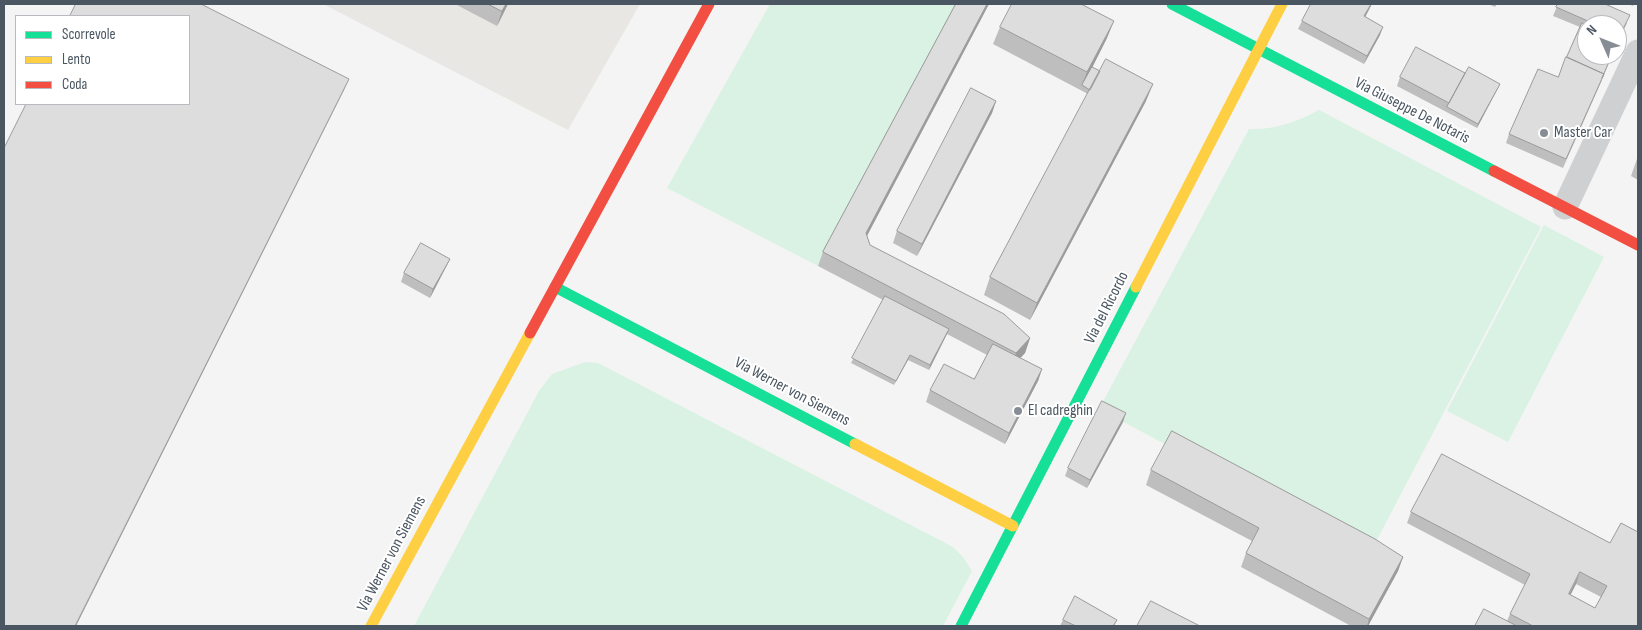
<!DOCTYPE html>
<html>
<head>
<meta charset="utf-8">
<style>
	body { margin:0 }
	#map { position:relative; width:1642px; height:630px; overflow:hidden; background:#f4f4f4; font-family:"Sofia Sans Condensed",sans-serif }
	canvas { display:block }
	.frame { position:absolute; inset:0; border:5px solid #4a5661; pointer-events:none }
	.legend { position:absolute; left:15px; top:15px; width:175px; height:90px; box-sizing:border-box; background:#fff; border:1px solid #b7bbc0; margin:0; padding:6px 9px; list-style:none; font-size:15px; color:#4a5661 }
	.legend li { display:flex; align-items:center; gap:10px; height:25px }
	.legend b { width:25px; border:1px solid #b7bbc0 }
	.north { position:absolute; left:1577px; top:15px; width:50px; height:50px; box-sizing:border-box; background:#fff; border:1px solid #b7bbc0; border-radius:50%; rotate:314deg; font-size:14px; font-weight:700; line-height:20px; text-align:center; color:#4a5661 }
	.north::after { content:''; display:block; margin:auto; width:18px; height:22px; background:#868d94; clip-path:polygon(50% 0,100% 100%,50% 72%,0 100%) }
</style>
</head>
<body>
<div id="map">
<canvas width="1642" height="630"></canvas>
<div class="frame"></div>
<ul class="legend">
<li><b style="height:6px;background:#16e098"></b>Scorrevole</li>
<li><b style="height:6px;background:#ffcf43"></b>Lento</li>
<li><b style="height:6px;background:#f24e42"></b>Coda</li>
</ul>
<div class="north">N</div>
</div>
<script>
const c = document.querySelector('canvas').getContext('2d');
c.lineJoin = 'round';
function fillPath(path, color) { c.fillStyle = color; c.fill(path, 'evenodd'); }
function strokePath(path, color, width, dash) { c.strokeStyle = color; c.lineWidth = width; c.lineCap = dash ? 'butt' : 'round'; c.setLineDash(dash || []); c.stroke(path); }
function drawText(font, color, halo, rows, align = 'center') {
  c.font = font + ' "Sofia Sans Condensed",sans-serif'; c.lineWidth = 4; c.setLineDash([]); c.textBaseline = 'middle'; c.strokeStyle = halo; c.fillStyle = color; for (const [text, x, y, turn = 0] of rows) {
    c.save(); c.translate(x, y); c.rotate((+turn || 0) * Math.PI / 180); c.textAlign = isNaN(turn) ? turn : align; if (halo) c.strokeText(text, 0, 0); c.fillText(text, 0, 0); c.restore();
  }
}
const commercial = new Path2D(`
	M 323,4 L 640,4 L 568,130 Z`);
const green = new Path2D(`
	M 770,4 L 959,4 L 818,266 L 667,188 Z
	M 1319,110 L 1541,227 L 1370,553 L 1099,409 L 1249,129 C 1274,130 1297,122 1319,110 Z
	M 1544,225 L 1604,257 L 1508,442 L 1447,411 Z
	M 585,362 L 598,363 L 953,547 L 963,557 L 972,571 L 943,626 L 414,626 L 539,391 L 552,374 Z`);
const street = new Path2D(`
	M 1565,207 L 1638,52`);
const fast = new Path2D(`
	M 1172,4 L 1494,171
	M 555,287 L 855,444
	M 961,626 L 1136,287`);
const slow = new Path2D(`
	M 1136,287 L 1282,4
	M 855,444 L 1013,526
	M 371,626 L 530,333`);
const jam = new Path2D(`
	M 1494,171 L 1638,245
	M 530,333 L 709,4`);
const wall = new Path2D(`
	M 455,4 L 508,4 L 497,26 Z
	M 956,4 L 989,4 L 867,236 L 870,245 L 1030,338 L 1025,353 L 1020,358 L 1042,369 L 1038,381 L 1005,444 L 926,402 L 930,390 L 974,379 L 987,355 L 947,334 L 929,370 L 908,360 L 894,385 L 851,363 L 883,300 L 818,266 L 823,252 Z
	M 1488,4 L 1497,4 L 1495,7 Z
	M 1558,4 L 1627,23 L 1617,45 L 1617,25 L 1587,25 L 1612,55 L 1563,168 L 1506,143 L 1509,134 L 1558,77 L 1580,27 L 1553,16 Z
	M 1628,4 L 1634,4 L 1633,6 Z
	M 1365,17 L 1380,35 L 1364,64 L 1298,29 L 1302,21 Z
	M 1000,27 L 1107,38 L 1092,67 L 1146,101 L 1030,320 L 984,295 L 990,277 L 1088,94 L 993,44 Z
	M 1465,73 L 1500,84 L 1498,88 L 1477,128 L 1397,86 L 1400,77 Z
	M 996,101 L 992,113 L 917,256 L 893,243 L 897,231 Z
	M 1638,156 L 1638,180 L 1631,176 Z
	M 450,259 L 446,267 L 430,298 L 401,282 L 404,273 Z
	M 1123,422 L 1087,488 L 1065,476 L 1068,468 Z
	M 1151,470 L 1403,557 L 1398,571 L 1368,626 L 1351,626 L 1241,567 L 1246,553 L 1252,541 L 1146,485 Z
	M 1411,512 L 1610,543 L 1638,626 L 1475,626 L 1507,621 L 1510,614 L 1525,585 L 1407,523 ZM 1576,584 L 1601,597 L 1595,608 L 1570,595 Z
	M 1063,620 L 1117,620 L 1114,626 L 1060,626 Z`);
const shadedWall = new Path2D(`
	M 506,4 L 508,4 L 497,26 L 502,11 Z
	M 987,4 L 989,4 L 861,247 L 866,233 Z
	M 1371,4 L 1372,4 L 1361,25 L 1364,16 Z
	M 1114,21 L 1107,38 L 1083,86 L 1082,85 L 1087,72 Z
	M 1383,27 L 1380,35 L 1364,64 L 1367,56 Z
	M 1612,55 L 1601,82 L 1563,168 L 1604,74 Z
	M 349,79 L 344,90 L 76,626 L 75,626 Z
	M 1153,84 L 1146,101 L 1030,320 L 1037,303 Z
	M 1500,84 L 1498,88 L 1477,128 L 1478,124 Z
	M 996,101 L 992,113 L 917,256 L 922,244 Z
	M 450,259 L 446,267 L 430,298 L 433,289 Z
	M 949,329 L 947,334 L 929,370 L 930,365 Z
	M 1030,338 L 1025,353 L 1011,368 L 1016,353 Z
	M 910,355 L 908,360 L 894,385 L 896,381 Z
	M 1042,369 L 1038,381 L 1005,444 L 1009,433 Z
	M 1126,413 L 1123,422 L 1087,488 L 1090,480 Z
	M 1403,557 L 1398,571 L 1368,626 L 1367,626 L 1369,619 Z
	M 1580,572 L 1576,584 L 1565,606 L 1569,594 Z`);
const building = new Path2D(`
	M 76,4 L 201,4 L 349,79 L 75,626 L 4,626 L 4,148 L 26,104 L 189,104 L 189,16 L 70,16 Z
	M 488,4 L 506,4 L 502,11 Z
	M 956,4 L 987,4 L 866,233 L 870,245 L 1004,314 L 1030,338 L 1016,353 L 823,252 Z
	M 1012,4 L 1081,4 L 1114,21 L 1087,72 L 1000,27 Z
	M 1311,4 L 1371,4 L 1364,16 L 1383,27 L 1367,56 L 1302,21 Z
	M 1558,4 L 1605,4 L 1630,15 L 1620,35 L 1617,34 L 1617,25 L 1597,25 L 1556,7 Z
	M 1582,23 L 1587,25 L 1587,55 L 1612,55 L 1602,78 L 1604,74 L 1567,57 Z
	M 1416,47 L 1465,73 L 1449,103 L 1400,77 Z
	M 1566,57 L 1604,74 L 1566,159 L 1509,134 L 1538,69 L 1558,77 Z
	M 1106,59 L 1153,84 L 1037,303 L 990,277 Z
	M 1092,67 L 1100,71 L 1090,90 L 1082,85 Z
	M 1469,67 L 1500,84 L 1478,124 L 1447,107 Z
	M 971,88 L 996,101 L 922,244 L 897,231 Z
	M 421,243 L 450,259 L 433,289 L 404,273 Z
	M 885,296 L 949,329 L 930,365 L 910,355 L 896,381 L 852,358 Z
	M 993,344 L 1042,369 L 1009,433 L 930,390 L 944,364 L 974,379 Z
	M 1102,401 L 1126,413 L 1090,480 L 1068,468 Z
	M 1172,431 L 1375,539 L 1403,557 L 1369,619 L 1246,553 L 1259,528 L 1151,470 Z
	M 1442,454 L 1610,543 L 1621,523 L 1638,532 L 1638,626 L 1533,626 L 1510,614 L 1530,574 L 1411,512 ZM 1580,572 L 1607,586 L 1595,608 L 1569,594 Z
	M 1075,596 L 1117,620 L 1113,626 L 1076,626 L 1063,620 Z
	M 1151,601 L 1200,626 L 1137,626 Z
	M 1484,609 L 1517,626 L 1475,626 Z`);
const markers = [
	[1544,133,5,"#868d94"],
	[1018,411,5,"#868d94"]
];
const streetNames = [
	["Via Giuseppe De Notaris",1412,111,27],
	["Via del Ricordo",1107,308,-63],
	["Via Werner von Siemens",792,392,28],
	["Via Werner von Siemens",392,554,-62]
];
const poiNames = [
	["Master Car",1554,133],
	["El cadreghin",1028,411]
];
fillPath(commercial, '#e8e7e3');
fillPath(green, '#d9f2e3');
strokePath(street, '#ced0d2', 25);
strokePath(fast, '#16e098', 11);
strokePath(slow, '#ffcf43', 11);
strokePath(jam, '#f24e42', 11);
fillPath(wall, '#bebebf');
fillPath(shadedWall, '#9b9b9b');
fillPath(building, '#ddddde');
strokePath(building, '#9b9b9b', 1);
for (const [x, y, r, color] of markers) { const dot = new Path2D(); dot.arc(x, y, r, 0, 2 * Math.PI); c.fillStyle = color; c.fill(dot); strokePath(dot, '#fff', 2); }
drawText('16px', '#4a5661', '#fff', streetNames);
drawText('16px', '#4a5661', '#fff', poiNames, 'left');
</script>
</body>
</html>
